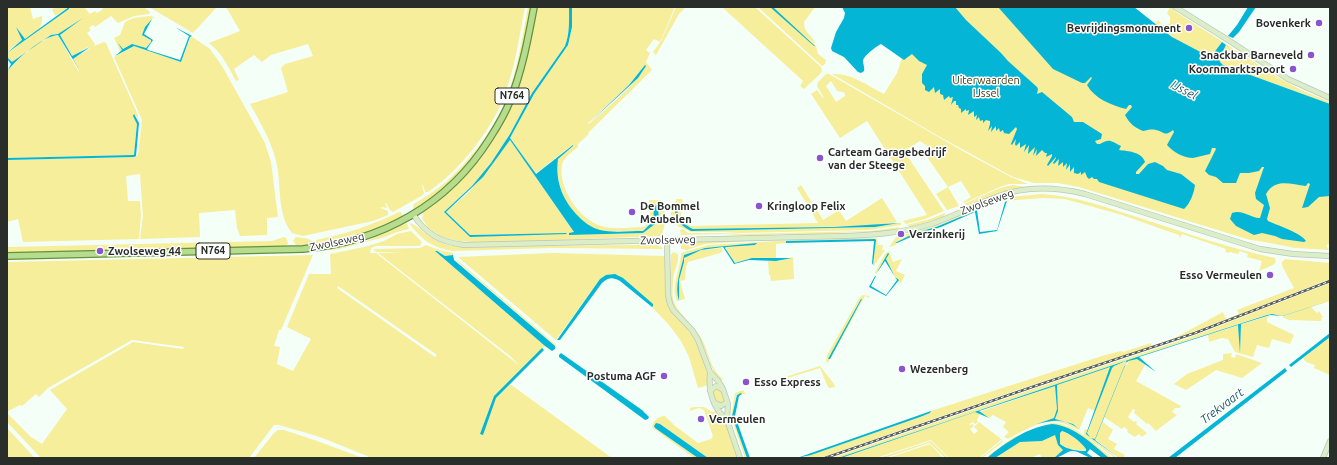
<!DOCTYPE html>
<html>
<head>
<meta charset="utf-8">
<style>
	body { margin:0 }
	#map { position:relative; width:1337px; height:465px; overflow:hidden; background:#f4fff8; font-family:Ubuntu,sans-serif }
	canvas { display:block }
	.frame { position:absolute; inset:0; border:8px solid #2a2e2b; pointer-events:none }
</style>
</head>
<body>
<div id="map">
<canvas width="1337" height="465"></canvas>
<div class="frame"></div>
</div>
<script>
const c = document.querySelector('canvas').getContext('2d');
c.lineJoin = 'round';
function fillPath(path, color) { c.fillStyle = color; c.fill(path, 'evenodd'); }
function strokePath(path, color, width, dash) { c.strokeStyle = color; c.lineWidth = width; c.lineCap = dash ? 'butt' : 'round'; c.setLineDash(dash || []); c.stroke(path); }
function drawText(font, color, halo, rows, align = 'center') {
  c.font = font + ' Ubuntu,sans-serif'; c.lineWidth = 3; c.setLineDash([]); c.textBaseline = 'middle'; c.strokeStyle = halo; c.fillStyle = color; for (const [text, x, y, turn = 0] of rows) {
    c.save(); c.translate(x, y); c.rotate((+turn || 0) * Math.PI / 180); c.textAlign = isNaN(turn) ? turn : align; if (halo) c.strokeText(text, 0, 0); c.fillText(text, 0, 0); c.restore();
  }
}
const green = new Path2D(`
	M 30,7 L 33,19 L 42,16 C 43,30 35,32 25,39 L 20,34 L 17,27 L 22,40 L 7,52 L 7,8 Z
	M 58,7 L 84,7 L 90,14 L 95,11 L 97,13 L 103,9 L 102,7 L 144,7 L 150,12 L 149,14 L 134,16 L 118,23 L 111,16 L 95,27 L 93,25 L 89,28 L 91,30 L 87,33 L 95,44 L 94,46 L 104,42 L 106,43 L 138,115 L 138,120 L 135,115 L 137,124 L 134,155 L 7,158 L 7,72 C 16,60 43,37 58,35 L 78,71 L 79,71 L 73,59 L 90,48 L 88,47 L 72,56 L 60,35 L 83,18 L 58,34 L 51,35 L 12,62 L 7,57 L 7,53 L 10,51 L 69,9 L 68,8 L 55,16 L 52,9 Z
	M 149,7 L 217,7 L 193,33 Z
	M 226,7 L 525,7 C 519,38 515,69 503,99 C 491,131 457,173 428,192 L 425,192 L 423,185 L 422,185 L 424,193 L 423,195 L 393,212 L 390,210 L 386,203 L 385,203 L 387,208 L 382,207 L 381,208 L 388,211 L 388,215 L 373,221 L 303,236 L 292,233 C 276,213 282,184 276,161 C 271,140 260,122 250,104 L 288,92 L 281,68 L 285,64 L 313,56 L 308,44 L 271,55 L 262,62 L 254,55 L 234,69 L 239,80 L 236,81 C 229,68 222,53 209,43 L 240,31 Z
	M 528,7 L 532,7 C 528,28 523,49 518,70 C 515,78 514,88 510,96 C 490,145 457,181 413,211 L 413,206 L 414,204 C 425,197 436,190 446,182 C 467,163 494,130 504,104 C 517,73 522,40 528,7 Z
	M 536,7 L 569,7 C 570,21 570,33 565,46 L 532,93 L 510,134 L 491,163 L 472,186 L 444,212 L 470,237 L 566,233 L 472,235 L 470,235 L 446,212 L 469,192 L 510,140 L 574,232 L 569,235 L 643,233 L 658,220 L 654,207 L 653,221 L 642,231 L 602,231 C 572,222 554,189 558,159 L 572,145 L 535,174 L 510,138 L 534,94 L 568,45 L 572,27 L 572,7 L 675,7 L 660,42 L 654,39 L 646,50 L 650,53 L 646,62 L 652,70 L 588,133 L 589,134 L 578,144 L 578,147 C 573,151 563,158 562,165 C 558,188 579,219 601,226 C 614,230 630,227 644,227 L 650,220 L 649,200 L 661,200 C 666,208 667,229 660,236 L 489,243 L 458,241 L 442,237 L 428,228 L 422,218 L 424,211 C 434,202 447,194 457,185 C 481,161 506,125 516,93 C 525,65 530,36 536,7 ZM 645,65 C 641,81 602,112 589,124 L 588,123 L 629,85 Z
	M 676,7 L 686,7 L 679,14 L 656,55 L 653,52 L 661,41 Z
	M 722,7 L 755,7 L 821,67 L 822,71 L 820,74 L 804,89 L 800,86 L 803,81 Z
	M 758,7 L 815,7 L 804,22 C 804,35 813,34 815,44 L 797,29 L 816,46 L 818,54 L 826,60 L 825,64 L 822,66 Z
	M 904,7 L 1003,7 L 1090,76 L 1130,105 L 1172,130 L 1262,168 L 1330,189 L 1330,244 L 1326,245 L 1329,250 L 1295,248 L 1259,241 L 1250,240 L 1079,187 L 1058,183 L 1034,183 L 1013,177 L 940,137 L 832,74 C 852,73 868,86 884,94 L 897,73 L 902,58 L 906,59 L 912,54 Z
	M 1170,7 L 1176,12 L 1279,78 L 1301,90 L 1328,101 L 1330,104 L 1223,65 L 1220,62 L 1219,59 L 1226,45 L 1222,42 L 1213,54 L 1208,56 L 1181,43 L 1155,24 L 1158,20 L 1162,25 L 1167,25 L 1170,23 L 1170,17 L 1167,13 Z
	M 150,16 L 154,17 L 145,27 L 142,35 L 150,39 L 151,42 L 145,48 L 132,44 L 124,49 L 120,46 L 122,50 L 120,52 L 120,51 L 114,38 L 120,35 L 125,22 L 133,18 Z
	M 191,36 L 210,49 L 222,66 L 265,143 L 271,162 L 278,217 L 267,218 L 267,235 L 240,236 L 237,228 L 235,210 L 199,213 L 200,237 L 140,239 L 143,216 L 140,174 L 126,176 L 128,201 L 140,201 L 141,215 L 139,239 L 23,242 L 18,219 L 7,222 L 7,160 L 134,157 L 138,155 L 142,120 L 114,57 L 134,46 L 181,62 Z
	M 826,74 L 829,74 L 968,154 L 1011,177 L 1028,184 L 1009,184 L 1002,186 L 964,203 L 963,202 L 971,197 L 961,181 L 948,187 L 959,206 L 947,210 L 936,194 L 948,187 L 925,154 L 932,149 L 920,141 L 904,151 L 944,211 L 925,219 L 906,224 L 903,221 L 927,215 L 867,121 L 840,138 L 811,94 L 817,90 L 823,98 L 824,98 L 817,86 L 818,82 ZM 831,81 L 837,91 L 843,92 L 845,94 L 845,96 L 836,102 L 826,86 Z
	M 801,185 L 823,220 L 839,210 L 846,221 L 882,198 L 897,222 L 879,225 L 834,227 L 696,230 C 688,229 679,222 678,214 L 675,217 L 676,219 L 692,231 L 875,227 L 899,223 L 901,222 L 901,225 L 868,230 L 738,233 L 724,232 L 691,232 L 683,228 L 679,227 L 671,219 L 671,204 L 676,201 L 676,199 L 682,199 L 683,202 L 681,205 L 681,218 L 682,219 L 683,217 L 684,221 L 690,226 L 818,223 L 797,188 Z
	M 1013,185 L 1026,187 L 1001,193 L 969,206 L 964,204 L 1000,188 Z
	M 1042,194 C 1075,196 1105,207 1137,217 C 1183,232 1228,248 1275,258 L 1276,262 L 1273,265 L 1259,271 L 1262,261 L 1247,257 L 1248,254 L 1240,251 L 1238,254 L 1230,252 L 1229,253 L 1225,252 L 1226,249 L 1182,234 L 1180,238 L 1179,235 L 1122,215 L 1065,199 L 1043,198 L 1003,201 L 981,209 L 980,207 L 1009,197 Z
	M 977,209 L 978,210 L 936,227 L 918,232 L 896,243 L 896,245 L 889,247 L 896,237 L 939,225 Z
	M 399,212 L 401,212 L 403,217 C 375,231 348,241 317,245 L 316,240 C 345,234 373,225 399,212 Z
	M 945,213 L 944,217 L 910,227 L 907,225 L 930,219 Z
	M 407,223 L 409,229 L 397,232 L 385,237 L 339,249 L 319,251 L 367,241 Z
	M 409,223 C 416,224 420,230 426,234 C 435,240 444,245 454,246 C 481,249 510,246 537,246 C 577,245 617,245 656,245 L 660,246 L 663,249 L 551,248 L 453,251 C 431,247 422,240 409,223 Z
	M 900,227 L 896,230 L 869,233 L 856,232 L 794,235 L 781,234 L 750,236 L 725,234 L 681,235 L 680,230 L 683,229 L 688,233 L 721,233 L 742,234 L 870,231 Z
	M 411,231 L 422,242 L 420,246 L 376,246 L 371,248 L 370,253 L 376,253 L 520,366 L 510,356 L 378,253 L 405,252 L 376,252 L 374,250 L 374,249 L 420,248 L 426,245 L 439,250 L 453,253 L 453,255 L 445,256 L 440,252 L 435,251 L 545,346 L 494,396 L 480,434 L 496,398 L 510,384 L 612,458 L 372,458 L 320,437 L 279,425 L 274,425 L 249,458 L 41,458 L 7,422 L 7,413 L 31,437 L 42,444 L 67,409 L 50,390 L 133,342 L 183,349 L 184,347 L 132,340 L 48,388 L 39,397 L 36,394 L 22,406 L 20,405 L 7,412 L 7,262 L 313,255 L 281,330 L 279,330 L 274,346 L 280,347 L 277,364 L 293,371 L 311,339 L 287,327 L 309,274 L 331,274 L 330,254 L 364,247 L 384,241 L 397,234 ZM 338,286 L 437,355 L 435,357 L 337,288 Z
	M 284,237 L 287,239 L 288,244 L 284,247 L 148,249 L 7,253 L 7,247 L 272,241 Z
	M 296,237 C 302,238 313,238 315,245 L 296,245 L 293,241 Z
	M 877,238 L 878,245 L 883,245 L 882,250 L 885,250 L 874,266 L 873,265 L 876,240 L 875,239 L 786,241 L 786,243 L 776,244 L 776,259 L 752,258 L 735,263 L 726,249 L 726,247 L 753,245 L 757,244 L 705,248 L 684,255 C 680,273 676,282 679,300 L 679,279 L 685,257 L 701,250 L 722,248 L 723,251 L 720,253 L 688,262 L 686,267 L 685,280 L 680,281 L 685,299 L 677,301 C 670,287 681,268 681,253 L 708,245 L 795,240 Z
	M 777,239 L 705,244 L 687,250 L 681,249 L 681,242 Z
	M 889,251 L 893,262 L 902,259 L 896,271 L 905,275 L 901,283 L 898,282 L 898,280 L 895,277 L 886,259 L 889,253 L 876,274 L 875,273 L 885,254 Z
	M 673,252 L 678,254 C 679,262 676,266 674,274 C 673,281 672,292 673,299 C 676,312 693,324 700,336 C 709,350 709,368 723,379 L 722,380 L 720,381 C 710,368 709,357 702,343 C 696,329 683,321 675,309 C 667,296 671,270 671,255 Z
	M 552,253 L 665,256 C 665,269 664,293 668,305 C 672,314 681,321 687,328 C 699,342 709,367 708,385 L 698,388 L 689,357 L 681,341 L 669,325 L 652,307 L 652,304 L 618,275 L 606,275 L 600,279 L 556,340 L 458,257 Z
	M 793,257 L 794,279 L 771,281 L 770,275 L 769,275 L 768,261 L 779,261 Z
	M 453,258 L 463,265 L 556,345 L 555,346 Z
	M 1285,259 L 1330,263 L 1330,279 L 1243,313 L 1171,340 L 1223,312 L 1226,319 L 1239,314 L 1237,310 L 1294,288 L 1282,266 L 1282,262 Z
	M 1330,283 L 1330,301 L 1311,307 L 1317,313 L 1319,311 L 1323,317 L 1321,318 L 1322,320 L 1320,321 L 1289,320 L 1282,317 L 1303,309 L 1282,316 L 1269,314 L 1137,357 L 838,458 L 832,458 L 1036,388 L 1188,338 Z
	M 863,295 L 869,296 L 870,298 L 865,296 L 828,363 L 826,361 L 827,355 L 860,297 ZM 861,299 L 862,299 L 830,358 L 829,359 Z
	M 1272,315 L 1267,318 L 1267,322 L 1294,335 L 1290,344 L 1272,339 L 1269,348 L 1257,345 L 1253,357 L 1235,352 L 1228,339 L 1222,338 L 1209,342 L 1208,335 L 1239,325 L 1240,353 L 1241,324 Z
	M 1330,337 L 1329,341 L 1330,343 L 1330,375 L 1314,368 L 1315,365 L 1306,362 L 1303,358 Z
	M 1151,343 L 1152,346 L 1029,386 L 820,458 L 801,458 L 920,417 L 930,413 L 931,411 L 1105,355 L 1121,351 L 1123,352 Z
	M 1232,353 L 1231,357 L 1235,358 L 1236,354 L 1262,363 L 1242,378 L 1216,370 L 1186,390 L 1174,384 L 1187,374 L 1223,360 L 1223,354 Z
	M 1136,358 L 1145,365 L 1136,381 L 1181,406 L 1180,408 L 1175,408 L 1172,412 L 1177,415 L 1156,431 L 1148,423 L 1147,424 L 1134,413 L 1135,410 L 1133,409 L 1128,417 L 1134,422 L 1136,421 L 1137,422 L 1136,424 L 1147,433 L 1142,437 L 1139,434 L 1135,437 L 1127,432 L 1128,430 L 1124,427 L 1122,429 L 1104,417 L 1124,368 L 1128,364 L 1128,361 Z
	M 1127,361 L 1097,435 L 1103,422 L 1113,430 L 1108,439 L 1117,444 L 1114,449 L 1125,455 L 1123,458 L 1119,458 L 1095,439 L 1091,438 L 1117,458 L 1115,458 L 1084,435 L 1084,432 L 1085,429 L 1088,430 L 1086,434 L 1090,436 L 1087,433 L 1112,367 Z
	M 820,366 L 834,384 L 835,387 L 830,388 L 828,387 L 820,368 L 788,378 L 788,376 Z
	M 1110,367 L 1095,411 L 1088,408 L 1079,430 C 1072,427 1065,423 1058,422 C 1043,419 1021,432 1008,439 L 1004,437 L 1009,432 L 1003,427 L 1006,422 L 993,415 L 989,418 L 979,412 L 1055,386 L 1057,409 L 1054,418 L 1037,424 C 1054,419 1063,419 1079,429 L 1073,424 L 1055,419 L 1058,410 L 1057,385 Z
	M 717,389 C 722,391 725,397 724,401 L 721,403 L 717,402 L 713,396 L 713,391 Z
	M 743,390 L 746,394 L 737,394 L 732,416 L 747,458 L 745,458 L 731,417 L 735,393 Z
	M 694,407 L 704,407 L 712,412 L 717,411 L 727,426 L 738,458 L 708,458 L 660,424 L 654,427 L 698,458 L 694,458 L 653,428 L 652,426 C 654,420 659,416 665,416 C 668,420 671,421 674,425 L 698,443 L 711,439 L 713,436 L 704,410 L 699,408 L 690,411 L 690,408 Z
	M 975,412 L 980,414 L 977,420 L 978,422 L 975,424 L 973,422 L 969,424 L 970,425 L 973,424 L 974,426 L 970,429 L 974,434 L 978,431 L 974,427 L 979,422 L 1001,439 L 1003,442 L 982,458 L 980,458 L 1002,441 L 1001,440 L 979,458 L 949,458 L 931,440 L 876,458 L 841,458 Z
	M 1051,423 C 1075,423 1094,444 1112,458 L 1109,458 C 1069,427 1059,411 1010,441 C 1002,446 993,456 985,458 L 1014,437 Z
	M 7,428 L 32,455 L 34,458 L 7,458 Z
	M 278,430 L 284,430 L 317,441 L 363,458 L 254,458 L 274,433 Z
	M 1061,431 C 1069,433 1081,442 1087,449 L 1086,451 L 1069,449 L 1060,444 L 1060,433 Z
	M 1055,435 L 1063,450 L 1054,458 L 1042,458 L 1040,454 L 1030,458 L 995,458 L 1020,442 L 1042,441 Z
	M 931,441 L 948,458 L 945,458 L 931,444 L 929,443 L 885,458 L 879,458 Z
	M 930,444 L 943,458 L 888,458 Z`);
const water = new Path2D(`
	M 69,7 L 69,9 L 7,53 L 22,40 L 16,27 L 25,39 Z
	M 569,7 L 572,7 L 572,27 L 568,45 L 534,94 L 510,138 L 536,174 L 573,145 L 573,146 L 558,159 C 555,182 563,201 579,217 C 585,223 592,228 600,230 C 611,233 631,231 643,231 L 653,221 L 654,208 L 654,206 L 657,205 L 658,207 L 659,219 L 655,224 L 643,233 L 569,235 L 569,233 L 574,232 L 510,140 L 483,177 L 446,212 L 470,235 L 472,235 L 566,233 L 567,234 L 470,237 L 444,212 L 472,186 L 491,163 L 510,134 L 532,93 L 565,46 C 570,33 569,21 569,7 Z
	M 770,7 L 773,7 L 815,46 L 814,46 Z
	M 842,7 L 955,7 L 966,20 L 1001,53 L 1008,61 L 1037,87 L 1038,89 L 1037,94 L 1042,92 L 1072,117 L 1074,122 L 1083,122 L 1102,134 L 1101,139 L 1095,141 L 1097,144 L 1100,144 C 1110,138 1111,141 1121,146 L 1119,150 C 1128,151 1142,152 1145,162 L 1136,172 L 1136,174 L 1139,174 L 1148,164 L 1155,162 L 1163,166 L 1167,170 L 1181,174 L 1195,185 C 1194,193 1190,204 1184,209 L 1099,182 L 1097,179 L 1094,179 L 1092,177 L 1089,179 L 1087,177 L 1085,172 L 1081,175 L 1081,172 L 1078,174 L 1074,173 L 1074,167 L 1070,172 L 1070,164 L 1066,170 L 1067,163 L 1063,167 L 1063,162 L 1058,166 L 1059,159 L 1054,164 L 1053,163 L 1056,158 L 1056,157 L 1048,166 L 1047,165 L 1052,156 L 1052,154 L 1046,157 L 1047,153 L 1045,153 L 1042,150 L 1036,156 L 1037,149 L 1033,156 L 1035,147 L 1028,154 L 1029,145 L 1024,152 L 1026,144 L 1020,148 L 1020,142 L 1016,146 L 1015,144 L 1016,139 L 1012,145 L 1011,144 L 1017,129 L 1016,127 L 1009,134 L 1004,133 L 1003,130 L 1000,132 L 999,128 L 996,131 L 996,126 L 991,132 L 992,126 L 988,131 L 990,124 L 990,121 L 986,120 L 983,123 L 983,120 L 980,121 L 979,117 L 976,120 L 977,115 L 974,117 L 974,111 L 968,115 L 969,110 L 966,111 L 966,109 L 961,113 L 961,109 L 959,108 L 958,105 L 956,105 L 956,101 L 954,101 L 951,105 L 953,97 L 950,98 L 949,96 L 944,100 L 943,95 L 940,94 L 940,89 L 935,93 L 934,87 L 929,92 L 925,90 L 925,86 L 922,83 L 922,74 L 927,65 L 919,61 L 912,54 L 904,60 L 881,44 C 877,46 863,56 863,61 C 863,65 865,67 864,71 L 861,73 L 858,72 L 844,57 L 832,51 L 831,48 L 836,32 L 844,18 L 845,13 Z
	M 998,7 L 1134,7 L 1172,37 L 1208,56 L 1213,54 L 1222,42 L 1226,45 L 1219,59 L 1220,62 L 1223,65 L 1330,104 L 1330,196 L 1319,197 L 1308,207 L 1302,208 L 1310,184 L 1308,183 L 1306,186 C 1290,184 1275,178 1266,194 L 1270,208 L 1267,219 L 1268,221 C 1277,225 1301,233 1306,241 L 1304,242 L 1282,239 L 1275,236 L 1262,233 L 1254,235 L 1236,226 L 1230,219 L 1232,213 C 1243,209 1252,219 1260,218 L 1264,205 L 1256,199 L 1255,193 L 1264,167 L 1262,167 L 1259,171 L 1249,173 L 1240,173 L 1236,183 L 1223,183 L 1216,177 L 1209,175 L 1205,171 L 1216,149 L 1215,148 L 1212,148 L 1210,154 C 1204,155 1199,157 1193,158 C 1184,158 1173,152 1167,145 L 1174,132 L 1173,130 C 1164,137 1165,132 1156,130 C 1151,129 1148,130 1143,131 C 1135,128 1129,123 1125,115 L 1132,107 L 1131,105 L 1129,105 L 1126,109 C 1111,105 1095,99 1087,85 L 1092,78 L 1091,77 L 1085,83 L 1082,83 L 1053,69 Z
	M 1248,7 L 1256,7 L 1239,32 L 1233,38 L 1228,36 L 1237,25 Z
	M 83,18 L 60,35 L 72,56 L 90,47 L 73,59 L 80,71 L 58,35 C 43,36 15,60 7,72 L 11,64 L 7,59 L 7,57 L 12,62 L 51,35 L 58,34 Z
	M 152,19 L 144,34 L 153,40 L 147,49 L 148,50 L 180,60 L 189,36 L 175,27 L 192,36 L 190,37 L 181,62 L 134,46 L 115,56 L 122,50 L 118,43 L 123,49 L 132,44 L 146,48 L 151,42 L 151,40 L 142,35 L 145,27 Z
	M 645,65 L 646,66 L 638,78 L 588,124 L 629,85 Z
	M 134,114 L 139,123 L 136,156 L 134,157 L 7,160 L 7,158 L 134,155 L 137,124 L 133,116 Z
	M 1007,201 L 997,231 L 979,234 L 975,212 L 941,227 L 918,234 L 897,243 L 895,243 L 915,233 L 936,227 L 977,210 L 980,232 L 997,230 L 1005,202 Z
	M 675,207 L 677,207 C 679,219 681,223 693,229 L 834,227 L 899,223 L 875,227 L 691,231 C 680,225 674,220 675,207 Z
	M 875,239 L 876,240 L 873,265 L 872,263 L 874,241 L 786,243 L 786,241 Z
	M 757,243 L 755,245 L 726,247 L 725,248 L 735,263 L 752,258 L 792,258 L 776,261 L 749,260 L 734,264 L 723,247 L 701,250 L 684,258 L 684,262 L 679,280 L 679,301 C 674,285 681,270 684,255 L 705,248 Z
	M 435,251 L 437,251 L 445,256 L 453,255 L 454,260 L 555,346 L 555,349 L 552,351 L 545,346 Z
	M 888,253 L 889,254 L 886,259 L 895,277 L 899,280 L 886,296 L 869,287 L 875,276 L 876,276 L 871,286 L 886,295 L 897,280 L 885,261 L 876,274 Z
	M 615,274 L 623,278 L 653,304 L 653,306 L 652,307 L 620,281 C 613,277 608,277 602,283 L 560,340 L 557,340 L 600,279 L 606,275 Z
	M 861,299 L 862,299 L 830,359 L 828,359 Z
	M 1329,301 L 1283,316 L 1270,315 L 1241,324 L 1240,353 L 1238,325 L 1139,357 L 1156,372 L 1137,359 L 1128,361 L 1124,368 L 1095,440 L 1119,458 L 1091,438 L 1095,439 L 1124,367 L 1127,363 L 1126,361 L 1114,366 L 1112,368 L 1087,433 L 1090,437 L 1086,434 L 1110,367 L 1057,385 L 1058,411 L 1055,419 L 1073,424 L 1079,429 C 1063,418 1054,420 1037,424 L 1054,418 L 1057,409 L 1055,386 L 979,411 L 989,418 L 975,412 L 841,458 L 838,458 L 1137,357 L 1267,315 L 1272,314 L 1282,316 Z
	M 1330,333 L 1330,337 L 1291,367 L 1289,365 Z
	M 542,348 L 544,350 L 496,398 L 483,435 L 480,434 L 494,396 Z
	M 561,353 L 642,410 L 649,417 L 648,419 L 645,420 L 641,417 L 559,357 L 559,355 Z
	M 1285,368 L 1287,371 L 1175,458 L 1168,458 Z
	M 741,393 L 742,394 L 739,396 L 735,416 L 750,458 L 747,458 L 732,416 L 737,395 Z
	M 931,411 L 930,413 L 920,417 L 811,455 L 797,458 Z
	M 656,423 L 660,424 L 708,458 L 698,458 L 655,428 L 654,426 Z
	M 1052,424 C 1075,426 1092,444 1109,458 L 1102,458 L 1090,449 L 1087,453 L 1094,458 C 1086,458 1080,451 1072,451 C 1065,452 1060,458 1054,458 L 1063,450 L 1058,445 L 1055,435 L 1042,441 L 1020,442 L 995,458 L 987,458 C 1005,443 1028,427 1052,424 ZM 1062,431 C 1071,434 1081,442 1086,449 L 1086,451 C 1077,451 1068,450 1060,444 L 1060,433 Z`);
const secondary = new Path2D(`
	M 1175,7 L 1225,38 L 1288,79 L 1330,98
	M 413,214 C 426,235 441,242 464,245 L 844,236 C 874,235 902,233 931,224 C 953,217 974,205 996,197 C 1024,186 1056,187 1085,194 L 1260,249 L 1293,254 L 1330,256
	M 667,240 L 668,295 L 670,304 L 673,310 L 692,330 L 698,340 L 710,372 L 719,382 L 723,389 L 728,404 L 727,420 L 740,458
	M 710,372 C 708,391 713,408 727,420
	M 710,391 L 716,386 L 722,389
	M 715,403 L 721,406 L 727,402
	M 1323,458 L 1330,441`);
const primary = new Path2D(`
	M 7,256 L 303,249 C 381,242 448,205 490,138 C 497,127 505,114 510,101 C 522,71 528,39 534,7`);
const rail = new Path2D(`
	M 825,458 L 1038,385 L 1195,333 L 1330,281`);
const markers = [
	[1319,23,4,"#8955cd"],
	[1189,28,4,"#8955cd"],
	[1311,55,4,"#8955cd"],
	[1293,69,4,"#8955cd"],
	[820,158,4,"#8955cd"],
	[759,206,4,"#8955cd"],
	[632,212,4,"#8955cd"],
	[901,234,4,"#8955cd"],
	[100,251,4,"#8955cd"],
	[1270,275,4,"#8955cd"],
	[902,369,4,"#8955cd"],
	[664,376,4,"#8955cd"],
	[746,382,4,"#8955cd"],
	[701,419,4,"#8955cd"]
];
const shields = [
	[512,96,34],
	[213,251,34]
];
const shieldNames = [
	["N764",512,96],
	["N764",213,251]
];
const poiNames = [
	["Bovenkerk",1311,23,"right"],
	["Bevrijdingsmonument",1181,28,"right"],
	["Snackbar Barneveld",1303,55,"right"],
	["Koornmarktspoort",1285,69,"right"],
	["Carteam Garagebedrijf",828,152],
	["van der Steege",828,165],
	["De Bommel",640,206],
	["Meubelen",640,219],
	["Kringloop Felix",767,206],
	["Verzinkerij",909,234],
	["Zwolseweg 44",108,251],
	["Esso Vermeulen",1262,275,"right"],
	["Wezenberg",910,369],
	["Postuma AGF",656,376,"right"],
	["Esso Express",754,382],
	["Vermeulen",709,419]
];
const parkNames = [
	["Uiterwaarden",986,80],
	["IJssel",986,93]
];
const streetNames = [
	["Zwolseweg",987,202,-20],
	["Zwolseweg",668,240,-1],
	["Zwolseweg",337,242,-12]
];
const waterNames = [
	["IJssel",1184,90,27],
	["Trekvaart",1222,406,-37]
];
fillPath(green, '#f6ee9a');
fillPath(water, '#05b5d5');
strokePath(secondary, '#bbc6bf', 6);
strokePath(primary, '#66903b', 8);
strokePath(secondary, '#dbeec7', 4.5);
strokePath(primary, '#b6dc8e', 5.5);
strokePath(rail, '#585e5a', 2.5);
strokePath(rail, '#fff', 1, [3]);
for (const [x, y, r, color] of markers) { const dot = new Path2D(); dot.arc(x, y, r, 0, 2 * Math.PI); c.fillStyle = color; c.fill(dot); strokePath(dot, '#fff', 1.5); }
for (const [x, y, w] of shields) { const box = new Path2D(); box.roundRect(x - w / 2, y - 8, w, 16, 3); c.fillStyle = '#fff'; c.fill(box); strokePath(box, '#2a2e2b', 1); }
drawText('bold 10px', '#2a2e2b', null, shieldNames);
drawText('bold 11px', '#2a2e2b', '#fff', poiNames, 'left');
drawText('11px', '#413c10', '#fff', parkNames);
drawText('11px', '#2a2e2b', '#fff', streetNames);
drawText('italic 12px', '#1b5563', '#fff', waterNames);
</script>
</body>
</html>
